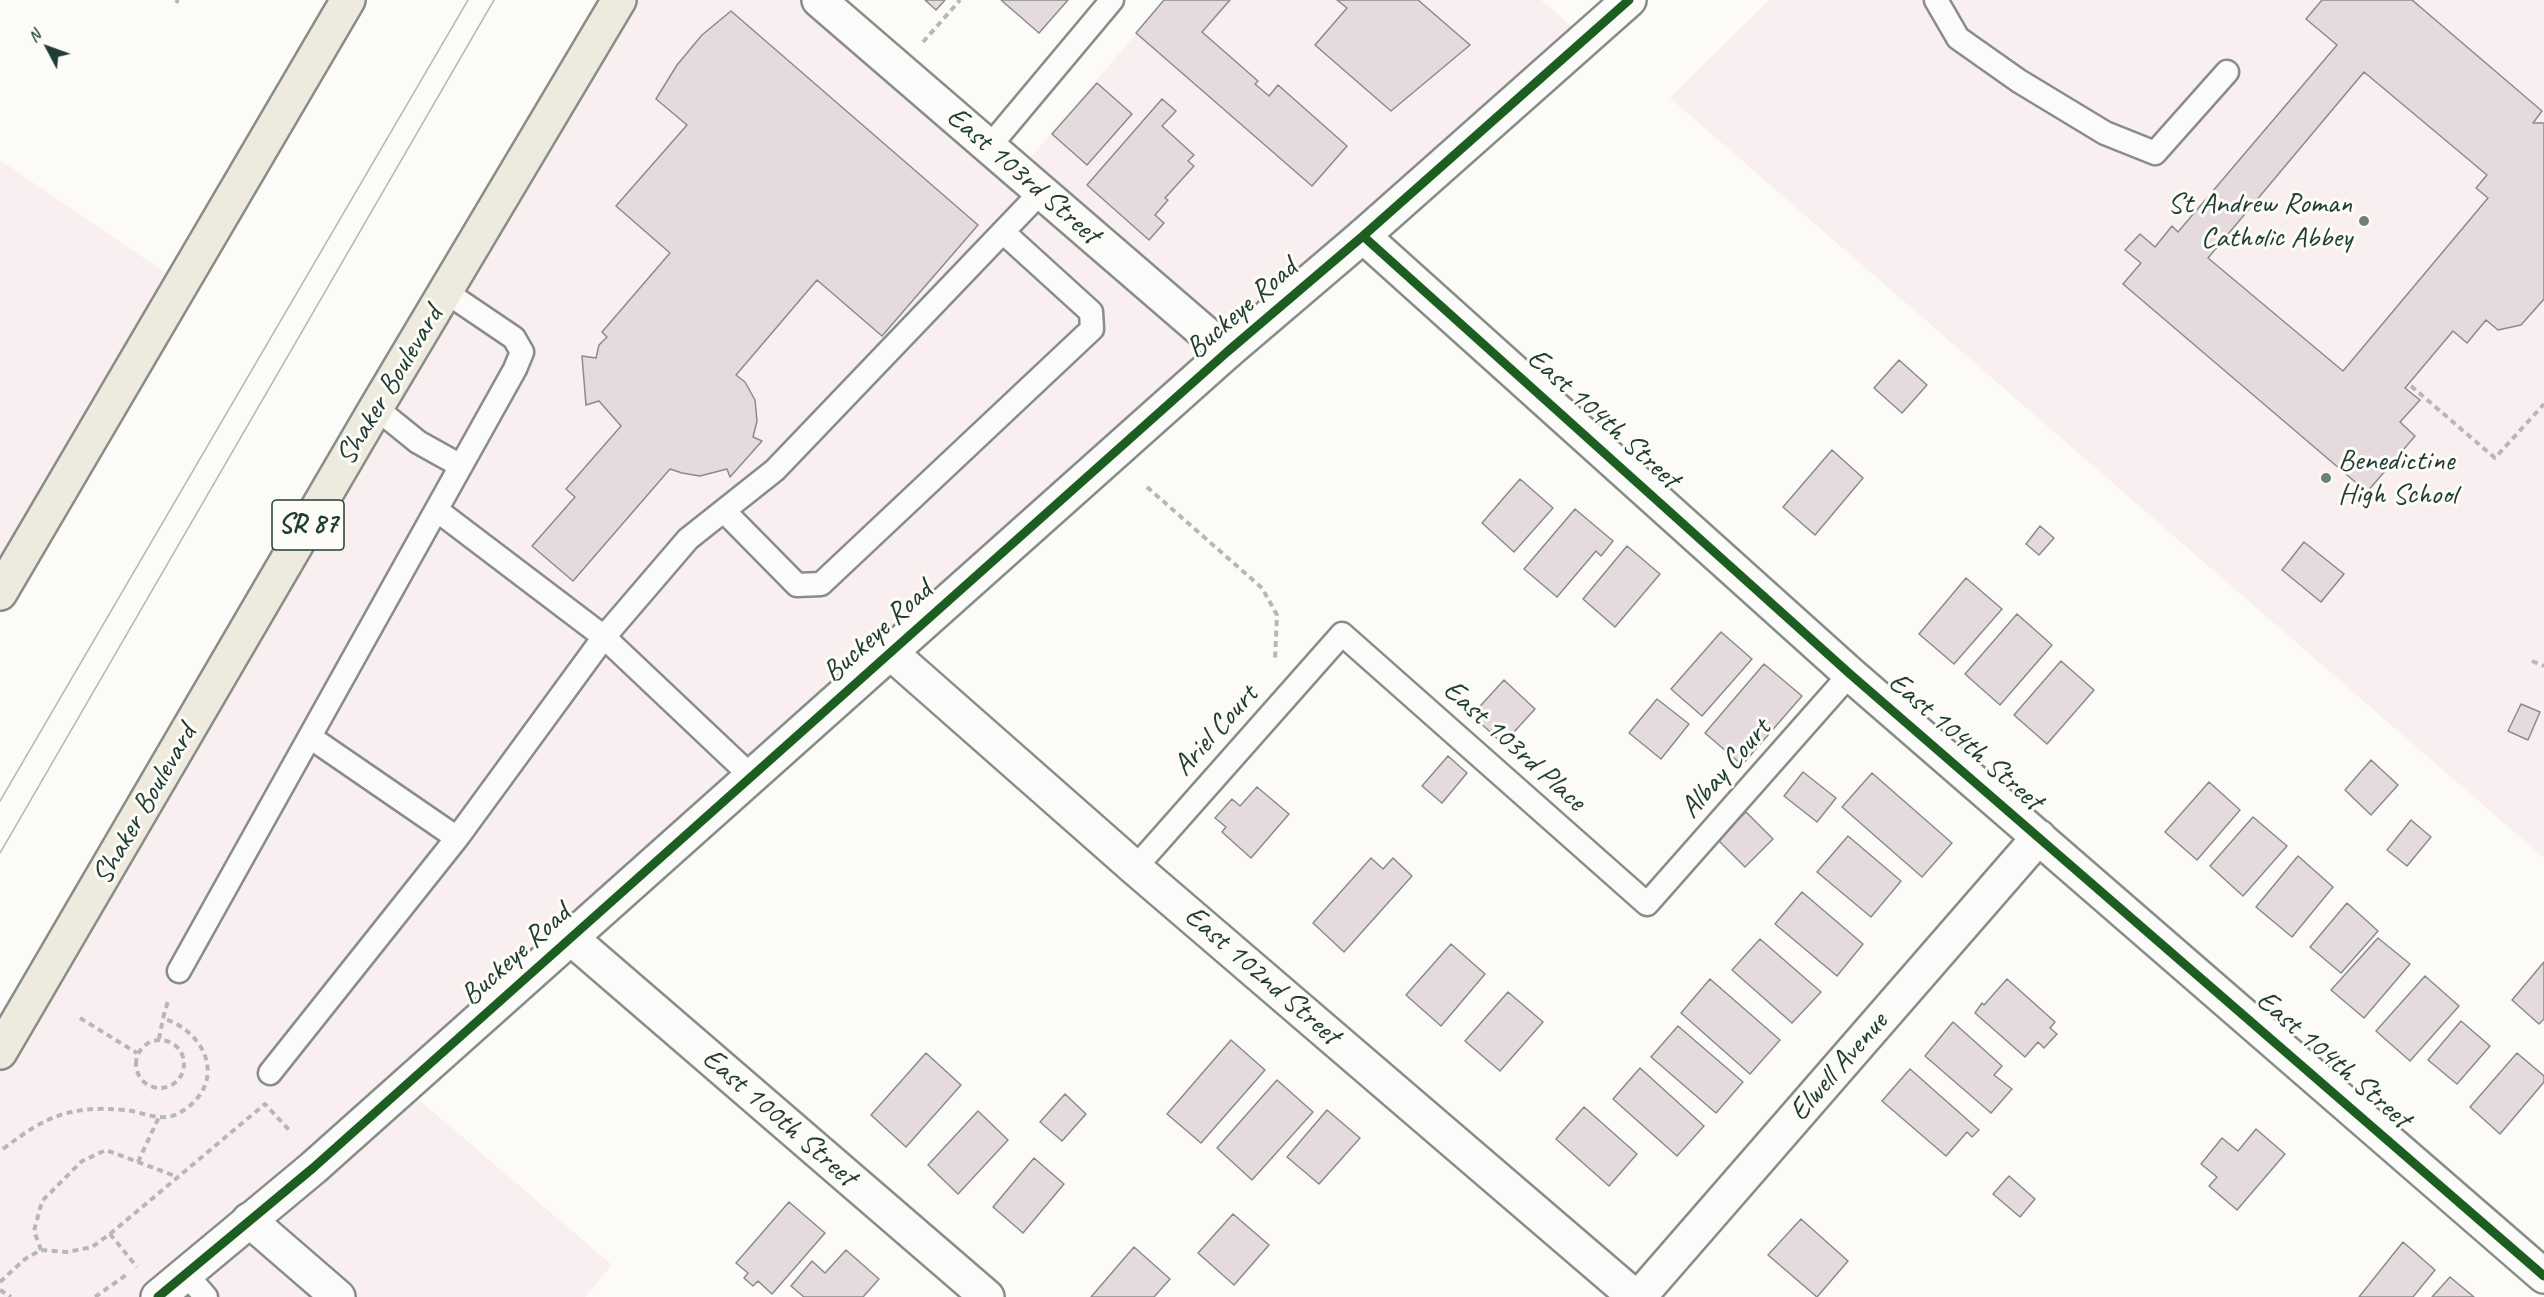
<!DOCTYPE html>
<html>
<head>
<meta charset="utf-8">
<style>
	body { margin:0 }
	#map { position:relative; width:2544px; height:1297px; overflow:hidden; background:#fcfbf8; font-family:Caveat,sans-serif }
	canvas { display:block }
	.north { position:absolute; left:18px; top:18px; width:60px; height:60px; -webkit-text-stroke:4px #fdfcf7; paint-order:stroke; rotate:311deg; font-size:16px; font-weight:700; line-height:24px; text-align:center; color:#1f3d34 }
	.north::after { content:''; display:block; margin:auto; width:21px; height:27px; background:#1f3d34; clip-path:polygon(50% 0,100% 100%,50% 72%,0 100%) }
</style>
</head>
<body>
<div id="map">
<canvas width="2544" height="1297"></canvas>
<div class="north">N</div>
</div>
<script>
const c = document.querySelector('canvas').getContext('2d');
c.lineJoin = 'round';
function fillPath(path, color) { c.fillStyle = color; c.fill(path, 'evenodd'); }
function strokePath(path, color, width, dash) { c.strokeStyle = color; c.lineWidth = width; c.lineCap = dash ? 'butt' : 'round'; c.setLineDash(dash || []); c.stroke(path); }
function drawText(font, color, halo, rows, align = 'center') {
  c.font = font + ' Caveat,sans-serif'; c.lineWidth = 6; c.setLineDash([]); c.textBaseline = 'middle'; c.strokeStyle = halo; c.fillStyle = color; for (const [text, x, y, turn = 0] of rows) {
    c.save(); c.translate(x, y); c.rotate((+turn || 0) * Math.PI / 180); c.textAlign = isNaN(turn) ? turn : align; if (halo) c.strokeText(text, 0, 0); c.fillText(text, 0, 0); c.restore();
  }
}
const built = new Path2D(`
	M 619,0 L 819,0 L 1018,172 L 1165,0 L 1541,0 L 1586,38 L 404,1087 L 612,1265 L 585,1297 L 0,1297 L 0,1052 Z
	M 1769,0 L 2544,0 L 2544,858 L 1670,98 Z
	M 0,160 L 182,284 L 0,593 Z`);
const building = new Path2D(`
	M 925,0 L 945,0 L 936,10 Z
	M 1001,0 L 1068,0 L 1039,33 Z
	M 1164,0 L 1230,0 L 1202,32 L 1258,81 L 1255,84 L 1269,96 L 1278,85 L 1347,146 L 1312,186 L 1136,33 Z
	M 1337,0 L 1418,0 L 1470,45 L 1391,111 L 1315,45 L 1347,8 Z
	M 2322,0 L 2412,0 L 2542,111 L 2533,123 L 2544,123 L 2544,299 L 2521,325 L 2498,330 L 2486,320 L 2467,343 L 2453,331 L 2405,388 L 2420,400 L 2400,422 L 2415,436 L 2367,492 L 2123,284 L 2141,263 L 2125,250 L 2140,234 L 2155,247 L 2172,226 L 2178,232 L 2337,45 L 2306,19 ZM 2364,72 L 2487,175 L 2476,188 L 2488,198 L 2343,371 L 2208,258 Z
	M 731,11 L 978,225 L 882,336 L 817,280 L 736,375 L 745,382 L 755,400 L 757,421 L 753,437 L 762,441 L 730,477 L 727,469 L 700,476 L 682,473 L 670,469 L 573,581 L 532,546 L 575,497 L 566,489 L 621,426 L 599,401 L 586,405 L 582,356 L 596,358 L 599,345 L 607,337 L 602,332 L 670,253 L 616,206 L 687,125 L 656,99 L 677,65 L 702,35 Z
	M 1097,83 L 1132,114 L 1087,165 L 1052,134 Z
	M 1162,99 L 1176,111 L 1162,126 L 1194,155 L 1188,161 L 1194,166 L 1165,198 L 1168,200 L 1155,215 L 1164,223 L 1149,240 L 1087,185 Z
	M 1899,360 L 1927,385 L 1902,413 L 1874,388 Z
	M 1832,450 L 1863,478 L 1815,535 L 1783,507 Z
	M 1520,479 L 1553,508 L 1514,552 L 1482,523 Z
	M 1575,509 L 1613,541 L 1601,556 L 1596,551 L 1557,597 L 1524,569 Z
	M 2040,526 L 2054,538 L 2039,555 L 2026,544 Z
	M 2304,542 L 2344,574 L 2321,602 L 2282,570 Z
	M 1627,546 L 1660,574 L 1615,627 L 1583,599 Z
	M 1966,578 L 2002,609 L 1954,664 L 1919,634 Z
	M 2017,614 L 2052,645 L 2000,705 L 1965,674 Z
	M 1721,632 L 1752,659 L 1702,716 L 1671,689 Z
	M 2061,661 L 2094,690 L 2047,744 L 2014,715 Z
	M 1764,664 L 1802,696 L 1742,765 L 1705,733 Z
	M 1504,680 L 1535,709 L 1503,744 L 1472,715 Z
	M 1657,699 L 1689,724 L 1661,759 L 1629,733 Z
	M 2521,704 L 2540,712 L 2528,740 L 2508,731 Z
	M 1448,756 L 1467,773 L 1442,803 L 1422,786 Z
	M 2371,760 L 2398,785 L 2371,815 L 2345,790 Z
	M 1803,772 L 1836,798 L 1817,822 L 1784,796 Z
	M 1872,773 L 1952,843 L 1922,877 L 1842,807 Z
	M 2209,782 L 2240,810 L 2197,860 L 2165,832 Z
	M 1257,787 L 1289,814 L 1251,858 L 1222,832 L 1226,827 L 1215,818 L 1232,799 L 1240,806 Z
	M 1746,812 L 1773,839 L 1745,867 L 1718,840 Z
	M 2253,817 L 2287,846 L 2243,896 L 2210,866 Z
	M 2411,820 L 2431,837 L 2407,866 L 2387,850 Z
	M 1848,836 L 1901,881 L 1871,917 L 1817,872 Z
	M 2298,856 L 2333,887 L 2292,937 L 2256,907 Z
	M 1371,858 L 1383,869 L 1393,858 L 1412,876 L 1344,952 L 1313,923 Z
	M 1802,892 L 1863,944 L 1837,976 L 1775,924 Z
	M 2347,903 L 2378,931 L 2341,973 L 2310,947 Z
	M 2378,938 L 2410,964 L 2364,1018 L 2331,990 Z
	M 1760,939 L 1821,992 L 1792,1023 L 1732,970 Z
	M 1451,944 L 1485,974 L 1441,1026 L 1406,995 Z
	M 2544,962 L 2544,1019 L 2539,1024 L 2512,1000 Z
	M 2425,976 L 2459,1006 L 2410,1061 L 2376,1031 Z
	M 1710,979 L 1780,1040 L 1750,1074 L 1681,1013 Z
	M 2007,979 L 2055,1022 L 2050,1028 L 2057,1034 L 2044,1048 L 2038,1042 L 2025,1057 L 1975,1013 L 1982,1003 L 1984,1005 Z
	M 1508,992 L 1543,1022 L 1500,1071 L 1465,1041 Z
	M 2461,1021 L 2490,1046 L 2457,1084 L 2428,1060 Z
	M 1953,1022 L 2002,1066 L 1994,1075 L 2012,1089 L 1991,1113 L 1925,1056 Z
	M 1678,1026 L 1743,1082 L 1716,1113 L 1651,1057 Z
	M 1231,1040 L 1265,1070 L 1201,1143 L 1167,1114 Z
	M 926,1053 L 961,1085 L 906,1147 L 871,1115 Z
	M 2517,1053 L 2544,1076 L 2544,1082 L 2500,1134 L 2470,1107 Z
	M 1640,1068 L 1704,1126 L 1677,1156 L 1613,1099 Z
	M 1910,1069 L 1979,1130 L 1972,1137 L 1967,1132 L 1946,1156 L 1882,1101 Z
	M 1277,1080 L 1313,1112 L 1252,1180 L 1217,1148 Z
	M 1065,1094 L 1086,1114 L 1062,1141 L 1040,1122 Z
	M 1584,1107 L 1637,1154 L 1609,1186 L 1556,1139 Z
	M 1327,1110 L 1360,1138 L 1319,1184 L 1287,1157 Z
	M 978,1111 L 1008,1140 L 958,1194 L 928,1165 Z
	M 2256,1129 L 2285,1154 L 2237,1210 L 2209,1186 L 2217,1177 L 2201,1164 L 2222,1138 L 2238,1151 Z
	M 1034,1158 L 1064,1184 L 1023,1233 L 993,1207 Z
	M 2009,1176 L 2035,1199 L 2020,1217 L 1993,1194 Z
	M 789,1202 L 825,1233 L 772,1294 L 758,1281 L 753,1286 L 744,1278 L 748,1273 L 736,1263 Z
	M 1233,1214 L 1269,1245 L 1234,1285 L 1198,1253 Z
	M 1801,1219 L 1848,1261 L 1817,1297 L 1768,1255 Z
	M 2403,1242 L 2435,1270 L 2413,1297 L 2359,1297 Z
	M 1134,1247 L 1170,1279 L 1154,1297 L 1091,1297 Z
	M 846,1250 L 879,1279 L 863,1297 L 804,1297 L 791,1286 L 812,1261 L 825,1273 Z
	M 2450,1277 L 2474,1297 L 2432,1297 Z`);
const path = new Path2D(`
	M 176,3 L 178,0
	M 923,42 L 960,0
	M 2411,386 L 2495,458 L 2544,404
	M 1147,487 L 1262,588 L 1277,615 L 1275,660
	M 2532,661 L 2544,666
	M 80,1018 L 137,1053
	M 159,1039 L 163,1018
	M136 1064a24 24 0 1 1 48 0a24 24 0 1 1-48 0Z
	M 3,1149 C 46,1116 70,1105 126,1110 C 143,1112 162,1123 179,1113 C 227,1086 210,1034 163,1018 L 168,1001
	M 138,1162 L 159,1117
	M 110,1234 L 265,1104 L 290,1131
	M 41,1250 L 34,1231 L 42,1201 L 82,1161 L 106,1150 L 178,1177
	M 0,1282 L 25,1259 L 41,1250 L 67,1252 L 92,1247 L 110,1234 L 137,1267
	M 0,1290 L 11,1297
	M 95,1297 L 129,1273`);
const service = new Path2D(`
	M 1936,0 L 1958,38 L 2019,81 L 2105,133 L 2155,153 L 2227,72
	M 989,147 L 1112,0
	M 376,408 L 418,442 L 461,466
	M 438,511 L 604,637 L 751,776
	M 724,511 L 797,585 L 821,584 L 1092,329 L 1091,312 L 1003,232
	M 310,737 L 457,838 L 604,637 L 688,539 L 775,470 L 1041,192
	M 1135,868 L 1342,634 L 1647,904 L 1850,674
	M 179,971 L 515,369 L 522,352 L 514,338 L 446,292
	M 270,1073 L 457,838
	M 186,1274 L 206,1297`);
const minor = new Path2D(`
	M 819,0 L 1227,352
	M 1363,236 L 1850,674 L 2544,1276
	M 891,653 L 1135,868 L 1635,1297
	M 572,939 L 987,1297
	M 249,1220 L 338,1297
	M 1639,1297 L 2039,837`);
const tertiary = new Path2D(`
	M 158,1297 L 313,1168 L 1227,352 L 1363,236 L 1629,0`);
const primary = new Path2D(`
	M 0,593 L 348,0
	M 0,1052 L 376,408 L 619,0`);
const tram = new Path2D(`
	M 0,801 L 468,0
	M 0,853 L 494,0`);
const cycleway = new Path2D(`
	M 1363,236 L 1850,674 L 2544,1276
	M 158,1297 L 313,1168 L 1227,352 L 1363,236 L 1629,0`);
const markers = [
	[2364,221,6,"#6c8079"],
	[2326,478,6,"#6c8079"]
];
const shields = [
	[308,525,72]
];
const shieldNames = [
	["SR 87",308,525]
];
const streetNames = [
	["East 103rd Street",1023,176,41],
	["Buckeye Road",1242,309,-41],
	["Shaker Boulevard",390,386,-59],
	["East 104th Street",1603,419,42],
	["Buckeye Road",878,632,-42],
	["Ariel Court",1216,731,-48],
	["East 104th Street",1965,742,41],
	["East 103rd Place",1514,746,42],
	["Albay Court",1726,769,-49],
	["Shaker Boulevard",145,805,-60],
	["Buckeye Road",516,955,-42],
	["East 102nd Street",1262,976,41],
	["East 104th Street",2333,1060,41],
	["Elwell Avenue",1839,1067,-49],
	["East 100th Street",779,1118,41]
];
const poiNames = [
	["St Andrew Roman",2352,204],
	["Catholic Abbey",2352,238],
	["Benedictine",2338,461,"left"],
	["High School",2338,495,"left"]
];
fillPath(built, '#f9eff0');
fillPath(building, '#e5dbde');
strokePath(building, '#888d8a', 1.5);
strokePath(service, '#888d8a', 27);
strokePath(minor, '#888d8a', 38);
strokePath(tertiary, '#888d8a', 38);
strokePath(primary, '#888d8a', 38);
strokePath(path, '#b5b8b6', 4, [6, 4.5]);
strokePath(service, '#fbfbf9', 22);
strokePath(minor, '#fbfbf9', 33);
strokePath(tertiary, '#fbfbf9', 33);
strokePath(primary, '#eeeadd', 33);
strokePath(tram, '#b5b8b6', 1.5);
strokePath(cycleway, '#1b5e20', 9);
for (const [x, y, r, color] of markers) { const dot = new Path2D(); dot.arc(x, y, r, 0, 2 * Math.PI); c.fillStyle = color; c.fill(dot); strokePath(dot, '#fdfcf7', 2); }
for (const [x, y, w] of shields) { const box = new Path2D(); box.roundRect(x - w / 2, y - 25, w, 50, 4.5); c.fillStyle = '#fdfcf7'; c.fill(box); strokePath(box, '#1f3d34', 1.5); }
drawText('bold 28px', '#1f3d34', null, shieldNames);
drawText('30px', '#1f3d34', '#fdfcf7', streetNames);
drawText('30px', '#1f3d34', '#fdfcf7', poiNames, 'right');
</script>
</body>
</html>
